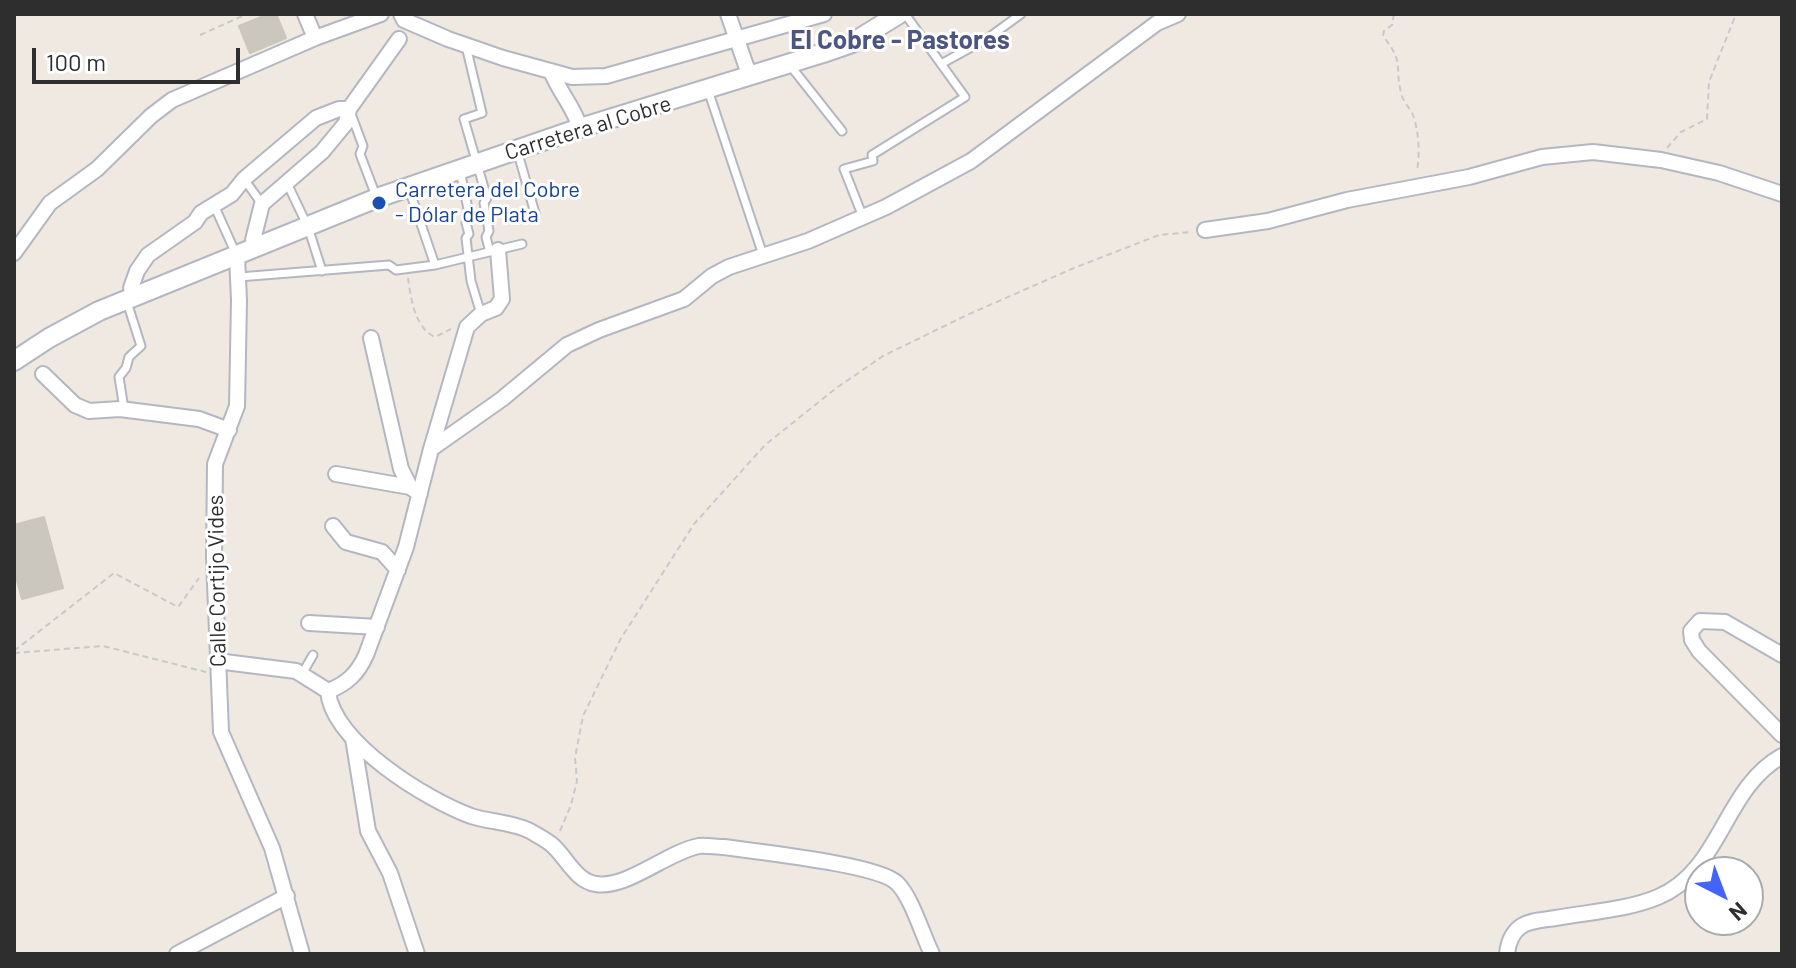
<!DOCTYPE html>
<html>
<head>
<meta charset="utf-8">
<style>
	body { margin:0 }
	#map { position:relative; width:1796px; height:968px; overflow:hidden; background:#efe9e1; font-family:Barlow,sans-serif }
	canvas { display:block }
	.frame { position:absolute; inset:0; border:16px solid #2e2e2e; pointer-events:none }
	.north { position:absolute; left:1684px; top:856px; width:80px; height:80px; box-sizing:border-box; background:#fff; border:2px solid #ababab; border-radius:50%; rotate:138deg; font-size:22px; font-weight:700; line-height:32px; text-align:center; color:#2e2e2e }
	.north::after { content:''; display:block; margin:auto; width:28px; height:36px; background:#4264fb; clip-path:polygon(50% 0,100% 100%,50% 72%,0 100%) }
	.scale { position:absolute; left:32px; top:48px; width:208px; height:36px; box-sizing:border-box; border:4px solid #2e2e2e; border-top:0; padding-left:10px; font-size:24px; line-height:28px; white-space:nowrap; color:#2e2e2e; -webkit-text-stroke:6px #fff; paint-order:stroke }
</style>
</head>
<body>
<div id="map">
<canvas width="1796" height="968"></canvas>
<div class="frame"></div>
<div class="north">N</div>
<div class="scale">100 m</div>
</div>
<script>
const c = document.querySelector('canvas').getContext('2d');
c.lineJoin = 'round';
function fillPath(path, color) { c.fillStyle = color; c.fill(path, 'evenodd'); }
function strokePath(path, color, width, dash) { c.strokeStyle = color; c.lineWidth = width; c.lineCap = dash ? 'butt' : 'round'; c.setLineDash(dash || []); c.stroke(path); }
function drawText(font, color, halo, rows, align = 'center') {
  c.font = font + ' Barlow,sans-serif'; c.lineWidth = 6; c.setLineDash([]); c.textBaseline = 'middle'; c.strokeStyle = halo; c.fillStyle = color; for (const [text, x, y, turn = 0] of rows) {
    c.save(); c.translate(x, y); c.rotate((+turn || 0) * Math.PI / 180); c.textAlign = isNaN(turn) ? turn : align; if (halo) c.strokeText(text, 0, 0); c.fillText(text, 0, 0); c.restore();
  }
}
const building = new Path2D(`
	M 269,14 L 276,14 L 286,38 L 250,53 L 239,26 Z
	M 44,517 L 63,588 L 22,599 L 14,570 L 14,525 Z`);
const path = new Path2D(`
	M 1394,14 L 1392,25 L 1384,31 L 1383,36 C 1405,64 1394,63 1401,93 C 1403,102 1410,108 1413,115 C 1419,132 1420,154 1417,171
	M 200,35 L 247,14
	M 1667,148 L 1681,132 L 1707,119 L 1709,82 L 1736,14
	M 408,278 C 411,298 414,327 435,337 L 451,329
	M 14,651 L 114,573 L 178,607 L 199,578
	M 14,653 L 103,646 L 206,672
	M 560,831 L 571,805 L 577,781 L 575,758 L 583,716 L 620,640 L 694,524 L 765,445 L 835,389 L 883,356 L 967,315 L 1074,268 L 1159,235 L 1191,232`);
const lane = new Path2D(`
	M 466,46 L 482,113 L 464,119 L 487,198 L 484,203 L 489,231 L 486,237 L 490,252
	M 789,64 L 842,131
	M 941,64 L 988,38 L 1021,14
	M 708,90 L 763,255
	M 351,114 L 363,146 L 360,154 L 376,196
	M 517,150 L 535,213
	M 460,171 L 470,218 L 466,223 L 469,234 L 466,238 L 471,281 L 481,314
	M 244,179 L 262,204
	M 286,181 L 308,227 L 322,271
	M 409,189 L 435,265
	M 214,205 L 236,254
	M 863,217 L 844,169 L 873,161 L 872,155 L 965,97 L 905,14
	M 239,277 L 389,265 L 396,270 L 435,265 L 522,244
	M 124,409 L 119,377 L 126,368 L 129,357 L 141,346 L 127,302
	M 302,674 L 313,655`);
const street = new Path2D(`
	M 305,14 L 315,38
	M 401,14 L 404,20 L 448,39 L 503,58 L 572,77 L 606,76 L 824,14
	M 728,14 L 750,77
	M 551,71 C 559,92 574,107 580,128
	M 1205,230 L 1268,221 L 1347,200 L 1469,177 L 1542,157 L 1593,152 L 1661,160 L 1719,173 L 1782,194
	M 256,248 L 253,240 L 262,204 L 322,152 L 346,123 L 349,109
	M 14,253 L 50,203 L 97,169 L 151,116 L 172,100 L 315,38 L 381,14
	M 237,256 L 239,300 L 237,406 L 215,464 L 214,558 L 221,732 L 272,848 L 302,954
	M 134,297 L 131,288 L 137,271 L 148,255 L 195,222 L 201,213 L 232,194 L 244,179 L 316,118 L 339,109 L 349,109 L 399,39
	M 371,338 L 401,469 L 410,487 L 420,494
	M 43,374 L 75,405 L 89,411 L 120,409 L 199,419 L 229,430
	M 431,449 L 467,327 L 481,314 L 496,308 L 502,299 L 498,250
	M 336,474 L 410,487
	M 333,526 L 346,542 L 382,552 L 398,570
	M 309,623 L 377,627
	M 1782,655 L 1725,622 L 1700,621 L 1691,631 L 1692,640 L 1699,651 L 1782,735
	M 217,661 L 296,671 L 328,691 C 347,684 358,673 366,655 L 406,547 L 431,449 L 502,399 L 567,345 L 599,330 L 684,299 L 712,276 L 729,267 L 808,241 L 886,207 L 971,161 L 1157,23 L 1178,14
	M 328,691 C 332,742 427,800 471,816 C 489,822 513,822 530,831 C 537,835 545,839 551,844 C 566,856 575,881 596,884 C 627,889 667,852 699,846 C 706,845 716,847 724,847 C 756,852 878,864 897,883 C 912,898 922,934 932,954
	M 353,738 L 368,831 L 390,873 L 417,954
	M 177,954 L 287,896
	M 1507,954 C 1508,944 1511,934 1520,927 C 1530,920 1544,920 1556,918 C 1589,912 1627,910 1658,897 C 1721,871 1724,788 1782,756`);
const secondary = new Path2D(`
	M 14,361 L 49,338 L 99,311 L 377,198 L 580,128 L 823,53 L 852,43 L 899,14`);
const markers = [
	[379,203,8,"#1a4fb4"]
];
const streetNames = [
	["Carretera al Cobre",588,128,-17],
	["Calle Cortijo Vides",217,581,-91]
];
const transitNames = [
	["Carretera del Cobre",395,190],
	["- Dólar de Plata",395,215]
];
const quarterNames = [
	["El Cobre - Pastores",900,40]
];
fillPath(building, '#cbc7bf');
strokePath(building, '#cbc5ba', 2);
strokePath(lane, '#b4b7c1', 11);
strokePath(street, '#b4b7c1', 18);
strokePath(secondary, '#b4b7c1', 22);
strokePath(path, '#c9c9c9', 2, [6, 4]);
strokePath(lane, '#fff', 7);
strokePath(street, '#fff', 14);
strokePath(secondary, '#fff', 18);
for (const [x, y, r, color] of markers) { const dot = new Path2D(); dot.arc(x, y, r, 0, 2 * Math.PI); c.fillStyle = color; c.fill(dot); strokePath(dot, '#fff', 3); }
drawText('22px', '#2e2e2e', '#fff', streetNames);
drawText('22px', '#164399', '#fff', transitNames, 'left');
drawText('bold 26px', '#4d5680', '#fff', quarterNames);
</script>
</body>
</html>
